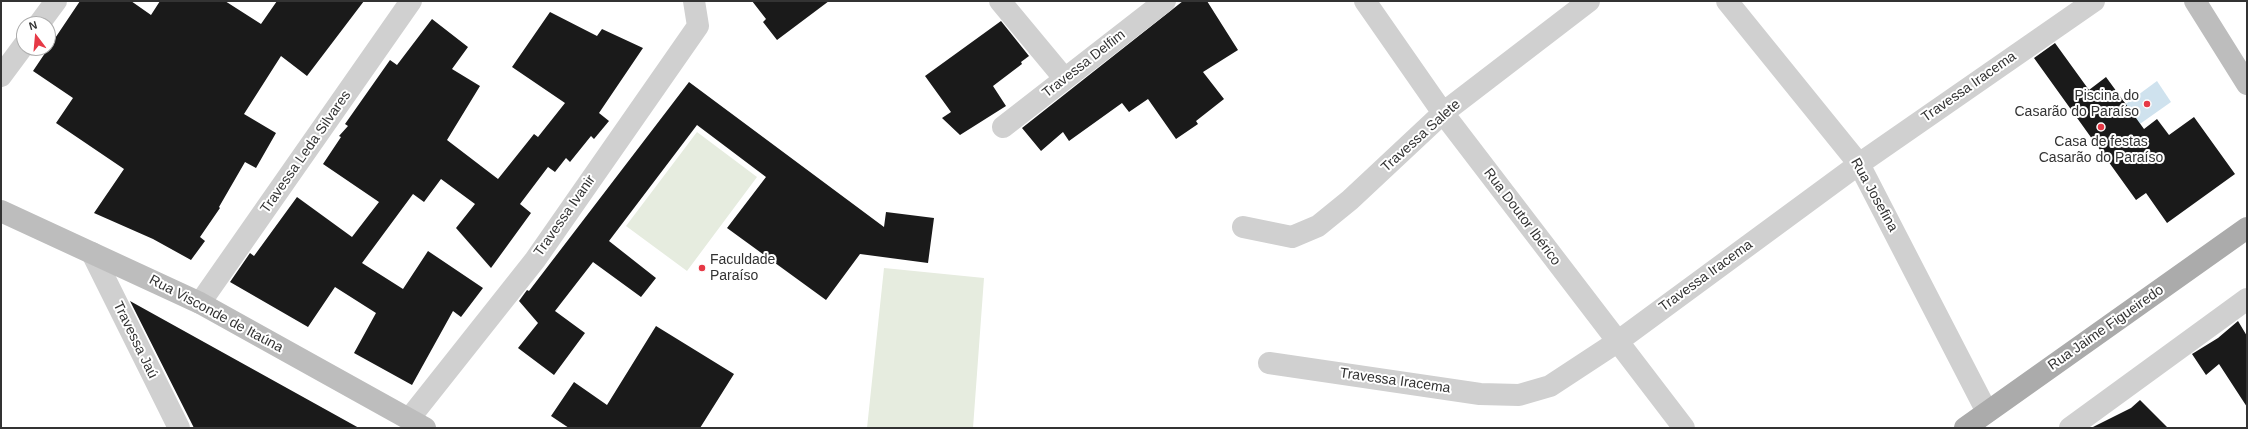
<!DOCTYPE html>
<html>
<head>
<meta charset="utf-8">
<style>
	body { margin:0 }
	#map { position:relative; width:2248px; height:429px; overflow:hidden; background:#fff; font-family:Helvetica,sans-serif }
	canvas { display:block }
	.frame { position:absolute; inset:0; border:2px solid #333; pointer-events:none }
	.north { position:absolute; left:16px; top:16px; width:40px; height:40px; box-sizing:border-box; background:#fff; border:1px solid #adadad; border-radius:50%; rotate:344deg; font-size:11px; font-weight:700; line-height:16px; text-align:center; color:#333 }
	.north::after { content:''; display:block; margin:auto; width:14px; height:18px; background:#e63946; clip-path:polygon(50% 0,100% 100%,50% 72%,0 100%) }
</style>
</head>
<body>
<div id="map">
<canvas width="2248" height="429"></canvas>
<div class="frame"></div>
<div class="north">N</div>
</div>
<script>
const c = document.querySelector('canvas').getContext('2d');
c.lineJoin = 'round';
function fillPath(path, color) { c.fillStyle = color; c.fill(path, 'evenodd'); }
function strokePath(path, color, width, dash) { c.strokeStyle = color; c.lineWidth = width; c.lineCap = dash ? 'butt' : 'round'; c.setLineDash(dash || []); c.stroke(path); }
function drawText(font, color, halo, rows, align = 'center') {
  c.font = font + ' Helvetica,sans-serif'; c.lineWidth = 4; c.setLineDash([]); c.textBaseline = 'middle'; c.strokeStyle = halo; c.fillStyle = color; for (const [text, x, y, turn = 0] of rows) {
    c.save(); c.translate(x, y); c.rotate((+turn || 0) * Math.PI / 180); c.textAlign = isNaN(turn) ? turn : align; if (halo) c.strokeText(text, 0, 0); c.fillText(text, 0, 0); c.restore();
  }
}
const green = new Path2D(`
	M 697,132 L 757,177 L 687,271 L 626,226 Z
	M 884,268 L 984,278 L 973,428 L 867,428 Z`);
const water = new Path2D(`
	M 2157,81 L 2171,102 L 2137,126 L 2123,106 Z`);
const building = new Path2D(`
	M 80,1 L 131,1 L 151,15 L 160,1 L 225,1 L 261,24 L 277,1 L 364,1 L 307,76 L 281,56 L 244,114 L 276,133 L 256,168 L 245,162 L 219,207 L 220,208 L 200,237 L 205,241 L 191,260 L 153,239 L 94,213 L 124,169 L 56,123 L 73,98 L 33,71 Z
	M 752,1 L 829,1 L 777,40 L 763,22 L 766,19 Z
	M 1183,1 L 1207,1 L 1238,50 L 1203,72 L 1224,99 L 1196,121 L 1198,124 L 1176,139 L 1148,99 L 1129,112 L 1122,103 L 1069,141 L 1063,132 L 1041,151 L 1022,128 Z
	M 550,12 L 597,36 L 602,29 L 643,48 L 599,113 L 609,121 L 594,139 L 591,136 L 570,162 L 566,158 L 555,172 L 548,167 L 520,204 L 531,213 L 491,268 L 456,228 L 475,204 L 441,179 L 424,202 L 413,194 L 362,263 L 403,289 L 428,251 L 483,288 L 461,317 L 453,311 L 412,385 L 354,353 L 376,313 L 335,287 L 308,327 L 230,282 L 250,253 L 254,256 L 297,197 L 352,237 L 379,202 L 323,164 L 341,137 L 339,136 L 348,126 L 345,124 L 390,60 L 397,65 L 432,19 L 468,47 L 452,69 L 480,86 L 447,140 L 498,179 L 534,134 L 538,137 L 565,103 L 512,67 Z
	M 1001,21 L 1029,56 L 1021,62 L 1022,64 L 993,86 L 1006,106 L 960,135 L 942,118 L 951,112 L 925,76 Z
	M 2055,43 L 2089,90 L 2106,77 L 2144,129 L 2157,119 L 2169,135 L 2194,117 L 2235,174 L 2167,223 L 2146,193 L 2136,200 L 2034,58 Z
	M 689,82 L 884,227 L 886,212 L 934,218 L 928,263 L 860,254 L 826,300 L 727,228 L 766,177 L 697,125 L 609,241 L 656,278 L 641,297 L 593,262 L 555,311 L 585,333 L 554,375 L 518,348 L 538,323 L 519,301 L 527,290 L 529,291 Z
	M 130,301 L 359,428 L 194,428 Z
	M 2238,321 L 2247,336 L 2247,407 L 2219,364 L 2206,375 L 2192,354 L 2218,338 Z
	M 656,326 L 734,374 L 700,428 L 569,428 L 551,416 L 574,382 L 607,405 Z
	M 2140,400 L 2168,428 L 2091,428 L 2131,408 Z`);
const street = new Path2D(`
	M 1000,1 L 1064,78
	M 1365,1 L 1443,113 L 1684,428
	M 1727,1 L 1859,164 L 1987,412
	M 39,24 L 56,1
	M 1,76 L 24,45
	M 1003,127 L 1165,1
	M 1243,227 L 1292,237 L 1318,226 L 1350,200 L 1443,113 L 1589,1
	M 92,253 L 179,428
	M 200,303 L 411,1
	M 1269,363 L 1480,394 L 1519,395 L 1550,386 L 1617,342 L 1859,164 L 2094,1
	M 409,419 L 535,260 L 698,26 L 694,1
	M 2070,428 L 2247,299`);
const secondary = new Path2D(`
	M 2195,1 L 2247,84
	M 1,211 L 200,303 L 425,428`);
const primary = new Path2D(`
	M 1965,428 L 2247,228`);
const markers = [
	[2147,104,4,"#e63946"],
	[2101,127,4,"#e63946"],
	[702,268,4,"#e63946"]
];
const streetNames = [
	["Travessa Delfim",1084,64,-38],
	["Travessa Iracema",1969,87,-35],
	["Travessa Salete",1421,136,-42],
	["Travessa Leda Silvares",306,152,-55],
	["Rua Josefina",1874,195,61],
	["Travessa Ivanir",565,216,-55],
	["Rua Doutor Ibérico",1522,217,53],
	["Travessa Iracema",1706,276,-36],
	["Rua Visconde de Itaúna",216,314,28],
	["Rua Jaime Figueiredo",2106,328,-35],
	["Travessa Jaú",135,340,64],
	["Travessa Iracema",1395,381,8]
];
const poiNames = [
	["Piscina do",2139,96],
	["Casarão do Paraíso",2139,112],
	["Casa de festas",2101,142,"center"],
	["Casarão do Paraíso",2101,158,"center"],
	["Faculdade",710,260,"left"],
	["Paraíso",710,276,"left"]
];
fillPath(green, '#e6ecdf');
fillPath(water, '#cfe2ee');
fillPath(building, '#1a1a1a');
strokePath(street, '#d0d0d0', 22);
strokePath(secondary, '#bdbdbd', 22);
strokePath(primary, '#ababab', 22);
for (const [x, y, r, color] of markers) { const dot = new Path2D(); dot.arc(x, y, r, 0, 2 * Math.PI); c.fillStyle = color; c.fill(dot); strokePath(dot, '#fff', 1.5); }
drawText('14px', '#333', '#fff', streetNames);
drawText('14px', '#333', '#fff', poiNames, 'right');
</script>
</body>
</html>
